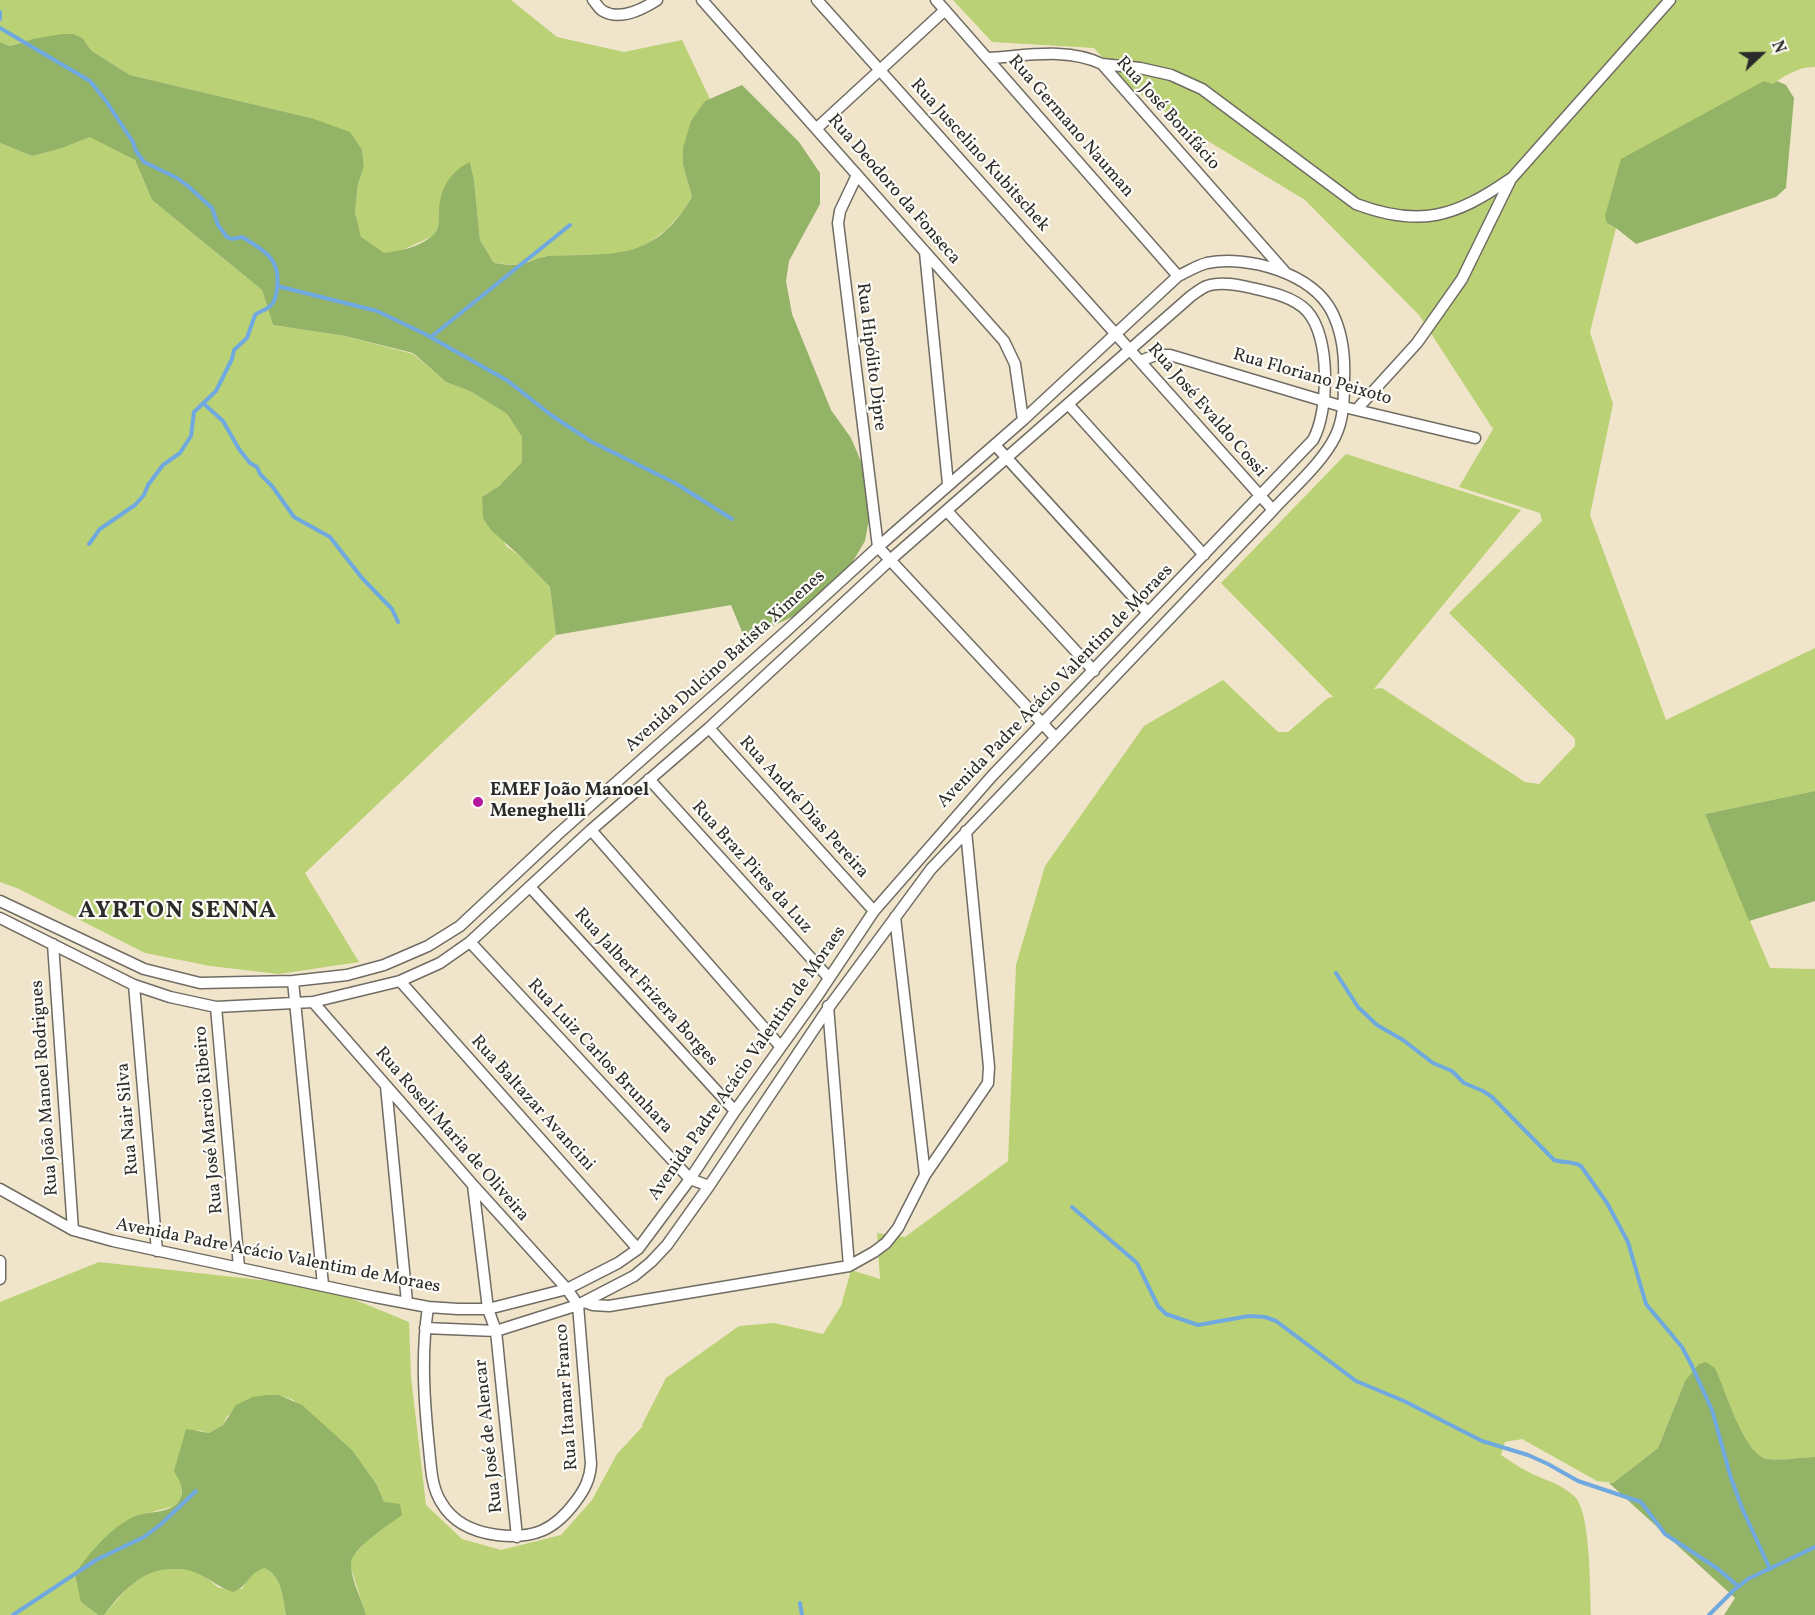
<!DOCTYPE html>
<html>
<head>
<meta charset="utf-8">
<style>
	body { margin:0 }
	#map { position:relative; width:1815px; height:1615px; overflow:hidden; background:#f0e5ca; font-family:Vollkorn,serif }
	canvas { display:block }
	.north { position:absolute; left:1731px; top:24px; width:60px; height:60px; -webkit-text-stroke:4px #fdfcf7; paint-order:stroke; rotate:68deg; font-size:16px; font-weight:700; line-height:24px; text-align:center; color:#2b2b2b }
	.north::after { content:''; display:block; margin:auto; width:21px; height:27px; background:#2b2b2b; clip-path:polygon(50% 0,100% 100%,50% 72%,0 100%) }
</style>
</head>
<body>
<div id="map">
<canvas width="1815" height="1615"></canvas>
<div class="north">N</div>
</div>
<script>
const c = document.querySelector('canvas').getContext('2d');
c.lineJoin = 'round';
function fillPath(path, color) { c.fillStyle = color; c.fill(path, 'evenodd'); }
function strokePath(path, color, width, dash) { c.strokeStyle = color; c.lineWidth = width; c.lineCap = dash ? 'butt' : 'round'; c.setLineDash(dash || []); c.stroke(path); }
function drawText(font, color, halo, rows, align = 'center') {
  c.font = font + ' Vollkorn,serif'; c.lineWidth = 4.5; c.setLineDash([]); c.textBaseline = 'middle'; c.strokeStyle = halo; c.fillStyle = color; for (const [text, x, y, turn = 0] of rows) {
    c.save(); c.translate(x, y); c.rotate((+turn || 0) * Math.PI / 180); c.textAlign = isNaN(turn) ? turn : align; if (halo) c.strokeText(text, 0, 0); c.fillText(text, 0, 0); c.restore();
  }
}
const green = new Path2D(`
	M 0,0 L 511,0 L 557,37 L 624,52 L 682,40 L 710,99 L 705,101 L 683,165 L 692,197 L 684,210 L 667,229 L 645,246 L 615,255 L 545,256 L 517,265 L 494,263 L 480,240 L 474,180 L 470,162 L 440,201 L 439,225 L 433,236 L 400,251 L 384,254 L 361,238 L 355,212 L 358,184 L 364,166 L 362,150 L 311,118 L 130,75 L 92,51 L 87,44 L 21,42 L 10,46 L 0,42 Z
	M 953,0 L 1815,0 L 1815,67 C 1799,66 1785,76 1772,84 L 1607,223 L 1616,228 L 1590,332 L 1613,404 L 1590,515 L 1666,720 L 1815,648 L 1815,791 L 1705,814 L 1770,968 L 1815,969 L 1815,1457 C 1800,1457 1783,1461 1768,1459 C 1744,1456 1725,1389 1715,1368 L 1685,1381 L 1658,1448 L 1613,1483 L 1597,1481 L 1522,1439 L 1505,1442 L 1501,1455 C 1512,1462 1524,1471 1537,1476 C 1553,1483 1560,1484 1574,1496 C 1591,1510 1590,1591 1591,1615 L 366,1615 L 350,1565 L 353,1556 L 363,1545 L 384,1502 L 377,1485 L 353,1451 L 293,1400 L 279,1395 L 267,1395 L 227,1416 L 223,1425 L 209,1433 L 197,1430 L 182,1485 L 181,1499 L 174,1506 L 134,1517 L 117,1528 L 81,1602 L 98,1615 L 0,1615 L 0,1302 L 99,1262 L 324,1287 L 409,1322 L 411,1377 L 426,1505 L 462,1539 L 501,1550 L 561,1535 L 592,1500 L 617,1454 L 643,1426 L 642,1425 L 666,1378 L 739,1326 L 774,1323 L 823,1334 L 841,1306 L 851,1270 L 880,1279 L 877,1233 L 905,1237 L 1008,1161 L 1016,965 L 1045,866 L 1144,726 L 1223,680 L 1278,732 L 1288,732 L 1328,698 L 1333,697 L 1221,583 L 1346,454 L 1521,510 L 1374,689 L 1382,688 L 1525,782 L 1539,784 L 1575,746 L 1575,739 L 1449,613 L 1542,521 L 1540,513 L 1459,487 L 1493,429 L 1419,315 L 1305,200 L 1203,138 L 1126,84 L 1094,48 L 992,42 Z
	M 90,136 L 135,160 L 152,200 L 262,290 L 273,325 L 345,336 L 413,354 L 446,382 L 472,392 L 507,414 L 522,437 L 522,462 L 499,486 L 482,497 L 506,546 L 520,556 L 550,587 L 556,635 L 305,873 L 359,962 L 279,974 L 210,966 L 145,953 L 19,889 L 0,882 L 0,143 L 32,156 L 59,149 Z
	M 264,1568 C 282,1575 283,1598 286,1615 L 104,1615 L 131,1584 L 147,1574 L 163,1569 L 189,1569 L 205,1577 L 219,1588 L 242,1589 L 252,1572 Z`);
const forest = new Path2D(`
	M 62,34 L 73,34 L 82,38 L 92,51 L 130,75 L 311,118 L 350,132 L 362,150 L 364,166 L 358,184 L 355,212 L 361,237 L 384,253 C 399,251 420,247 432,236 C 443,227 437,213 440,201 C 443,184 454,169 470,162 L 474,180 L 480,240 L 494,263 C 501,264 509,265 517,265 C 527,264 537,257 548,256 C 613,253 653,263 692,197 L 683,165 L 683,148 L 691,121 L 705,101 L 742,85 L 799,142 L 820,173 L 820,204 L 789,261 L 786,281 L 792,314 L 831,410 L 851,438 L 869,480 L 873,497 L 865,541 L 846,573 L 794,616 L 745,639 L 731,605 L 556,635 L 550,587 L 520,556 L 491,530 L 483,518 L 482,497 L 499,486 L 522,462 L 522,437 L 507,414 L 472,392 L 446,382 L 413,353 L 345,336 L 273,325 L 262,290 L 152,200 L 135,160 L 90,137 L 59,149 L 32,156 L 0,143 L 0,42 L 10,46 L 33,39 Z
	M 1764,81 L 1772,84 L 1777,81 L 1786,85 L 1794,98 L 1786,188 L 1776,197 L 1636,244 L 1616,228 L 1607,223 L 1605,216 L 1621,159 Z
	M 1815,791 L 1815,901 L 1749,921 L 1705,814 Z
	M 1706,1362 L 1715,1368 C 1725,1388 1744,1456 1768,1459 C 1783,1461 1800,1457 1815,1457 L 1815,1615 L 1724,1615 L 1735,1598 L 1609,1483 L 1613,1483 L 1658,1448 L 1685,1381 L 1699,1364 Z
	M 267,1395 L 279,1395 L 302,1405 L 353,1451 L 377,1485 L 384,1502 L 400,1504 L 402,1515 C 389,1525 349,1549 351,1566 C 352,1583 362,1599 366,1615 L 286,1615 C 283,1598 282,1575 264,1568 C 246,1575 249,1586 233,1592 C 217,1587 207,1576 191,1571 C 186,1569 179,1569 173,1569 C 141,1569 122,1592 104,1615 L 98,1615 L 81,1602 L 75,1574 C 89,1553 109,1530 131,1518 C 146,1510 169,1515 179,1501 C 186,1490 179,1480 174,1471 L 186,1429 L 209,1433 L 223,1425 L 236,1405 L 253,1397 Z`);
const stream = new Path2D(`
	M 0,12 L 0,19
	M 0,28 L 90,81 L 106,101 L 133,142 L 136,151 L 144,162 L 177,178 L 188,186 L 212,208 L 218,225 L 227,237 L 232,239 L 242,237 C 265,251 281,259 277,288 C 276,294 276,301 271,305 C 267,310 260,311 255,315 L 247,338 L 234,350 L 232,359 L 216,391 L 194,412 L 191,436 L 180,453 L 163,465 L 148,485 L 144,495 L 135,505 L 100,529 L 89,544
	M 277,286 L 377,311 L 425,334 L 508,381 L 551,415 L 592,442 L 675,483 L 732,519
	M 431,337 L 570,225
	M 203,403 L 223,421 L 239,449 L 250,463 L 257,467 L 260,474 L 272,486 L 294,517 L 330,537 L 362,578 L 392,609 L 398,622
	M 1336,973 L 1358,1007 L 1377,1025 L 1403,1040 L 1433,1063 L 1452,1071 L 1464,1083 L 1483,1091 L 1492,1097 L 1554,1160 C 1563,1163 1574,1161 1581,1166 L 1607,1203 L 1628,1242 L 1646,1304 L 1682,1347 L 1692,1366 L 1712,1410 L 1731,1478 L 1742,1508 L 1770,1569
	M 1072,1207 L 1137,1263 L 1158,1306 L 1166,1314 L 1198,1325 L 1249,1316 L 1265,1317 L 1276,1321 L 1356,1381 L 1404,1401 L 1482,1441 L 1528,1455 L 1548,1464 L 1578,1481 L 1641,1502 L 1665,1534 L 1718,1569 L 1738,1586
	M 800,1603 L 802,1615
	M 13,1615 L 96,1560 L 144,1537 L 160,1525 L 196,1491
	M 1709,1615 L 1734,1590 L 1748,1579 L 1815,1547`);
const street = new Path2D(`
	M 593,0 C 596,3 599,9 603,11 C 620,21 643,9 657,0
	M 702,0 L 1004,341 L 1015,364 L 1023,420
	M 817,0 L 1273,510
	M 936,0 L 1178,276
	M 988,58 C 1025,56 1067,47 1102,64 L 1285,272
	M 1102,64 L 1140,68 L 1171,75 L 1202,89 L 1356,204 C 1420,228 1455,217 1510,179
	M 817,128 L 945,10
	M 857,175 L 840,211 L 838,223 L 878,547 L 1055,737
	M 925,252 L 948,484
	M 1140,361 L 1156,355 L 1170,355 L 1344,407 L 1475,438
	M 1068,404 L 1204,555
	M 1357,409 L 1417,343 L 1462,279 L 1511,179 L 1670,0
	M 995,445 L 1148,613
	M 947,511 L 1094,671
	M 709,728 L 874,911
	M 649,779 L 829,978
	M 591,830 L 780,1046
	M 531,888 L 735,1111
	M 0,901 L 144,969 L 200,983 L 293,981 L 347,975 L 384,965 L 428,946 L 460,926 L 557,835 L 783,634 L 878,547 L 1023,420 L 1178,276 C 1187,272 1198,265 1207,263 C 1248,255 1312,273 1332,312 C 1342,332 1345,357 1344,379 C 1344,399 1344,419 1335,437 C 1322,463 1293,488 1273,510 L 931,869 L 829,1007 L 709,1186 L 667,1245 L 651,1262 L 634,1276 L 578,1305 L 496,1331 L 425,1328
	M 895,917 L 925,1175
	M 0,918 L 134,985 L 170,997 L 216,1007 L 313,1002 L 400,981 L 440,963 L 470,942 L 591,830 L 709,728 L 889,561 L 1191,296 C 1196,293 1201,288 1207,286 C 1220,281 1239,285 1252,288 C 1270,292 1294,297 1307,311 C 1331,337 1329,411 1313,440 L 992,776 L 874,911 L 818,995 L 735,1111 L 690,1179 L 638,1249 L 618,1263 L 567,1289 L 488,1309 L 458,1309 L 428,1307 L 375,1297 L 113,1241 L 73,1230 L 0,1189
	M 470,942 L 690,1179 L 709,1186
	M 53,944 L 73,1230
	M 293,981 L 323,1285
	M 400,981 L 638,1249
	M 134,985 L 157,1251
	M 313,1002 L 473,1185 L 567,1289 L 578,1305 L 591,1464 C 590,1479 585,1489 576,1501 C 554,1531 533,1539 497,1535 C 474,1532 453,1523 441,1502 C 431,1486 431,1466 429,1448 C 424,1400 421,1355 428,1307
	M 828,1006 L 849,1266
	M 216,1007 L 239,1267
	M 386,1086 L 407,1302
	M 473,1185 L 488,1309 L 496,1331 L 517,1537
	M 0,1261 L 0,1279
	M 584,1302 L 593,1305 L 609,1306 L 849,1266 L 874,1252 L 886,1243 L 898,1228 L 925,1175 L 988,1083 L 989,1067 L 966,831`);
const markers = [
	[478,802,6,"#b5179e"]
];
const streetNames = [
	["Rua José Bonifácio",1167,114,48],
	["Rua Germano Nauman",1070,127,49],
	["Rua Juscelino Kubitschek",979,156,48],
	["Rua Deodoro da Fonseca",893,190,49],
	["Rua Hipólito Dipre",870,357,83],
	["Rua Floriano Peixoto",1312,378,16],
	["Rua José Evaldo Cossi",1206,411,49],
	["Avenida Dulcino Batista Ximenes",726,662,-42],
	["Avenida Padre Acácio Valentim de Moraes",1056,687,-46],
	["Rua André Dias Pereira",803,808,48],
	["Rua Braz Pires da Luz",751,868,48],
	["Rua Jalbert Frizera Borges",645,988,48],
	["Rua Luiz Carlos Brunhara",599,1057,47],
	["Avenida Padre Acácio Valentim de Moraes",748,1064,-55],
	["Rua João Manoel Rodrigues",46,1088,-94],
	["Rua Baltazar Avancini",532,1104,48],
	["Rua Nair Silva",129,1119,-95],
	["Rua José Marcio Ribeiro",210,1120,-95],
	["Rua Roseli Maria de Oliveira",451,1135,49],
	["Avenida Padre Acácio Valentim de Moraes",278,1257,11],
	["Rua Itamar Franco",568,1397,-94],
	["Rua José de Alencar",490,1436,-96]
];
const poiNames = [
	["EMEF João Manoel",490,792],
	["Meneghelli",490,813]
];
const districtNames = [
	["AYRTON SENNA",178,913]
];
fillPath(green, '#bad175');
fillPath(forest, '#93b366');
strokePath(stream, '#70a9df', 4);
strokePath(street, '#706c63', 13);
strokePath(street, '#fff', 10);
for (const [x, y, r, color] of markers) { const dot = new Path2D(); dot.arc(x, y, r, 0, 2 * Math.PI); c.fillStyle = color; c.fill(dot); strokePath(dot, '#fdfcf7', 2); }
drawText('18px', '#2b2b2b', '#fdfcf7', streetNames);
drawText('bold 18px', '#2b2b2b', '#fdfcf7', poiNames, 'left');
c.letterSpacing = '1.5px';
drawText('bold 24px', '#2b2b2b', '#fdfcf7', districtNames);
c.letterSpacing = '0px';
</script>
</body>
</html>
